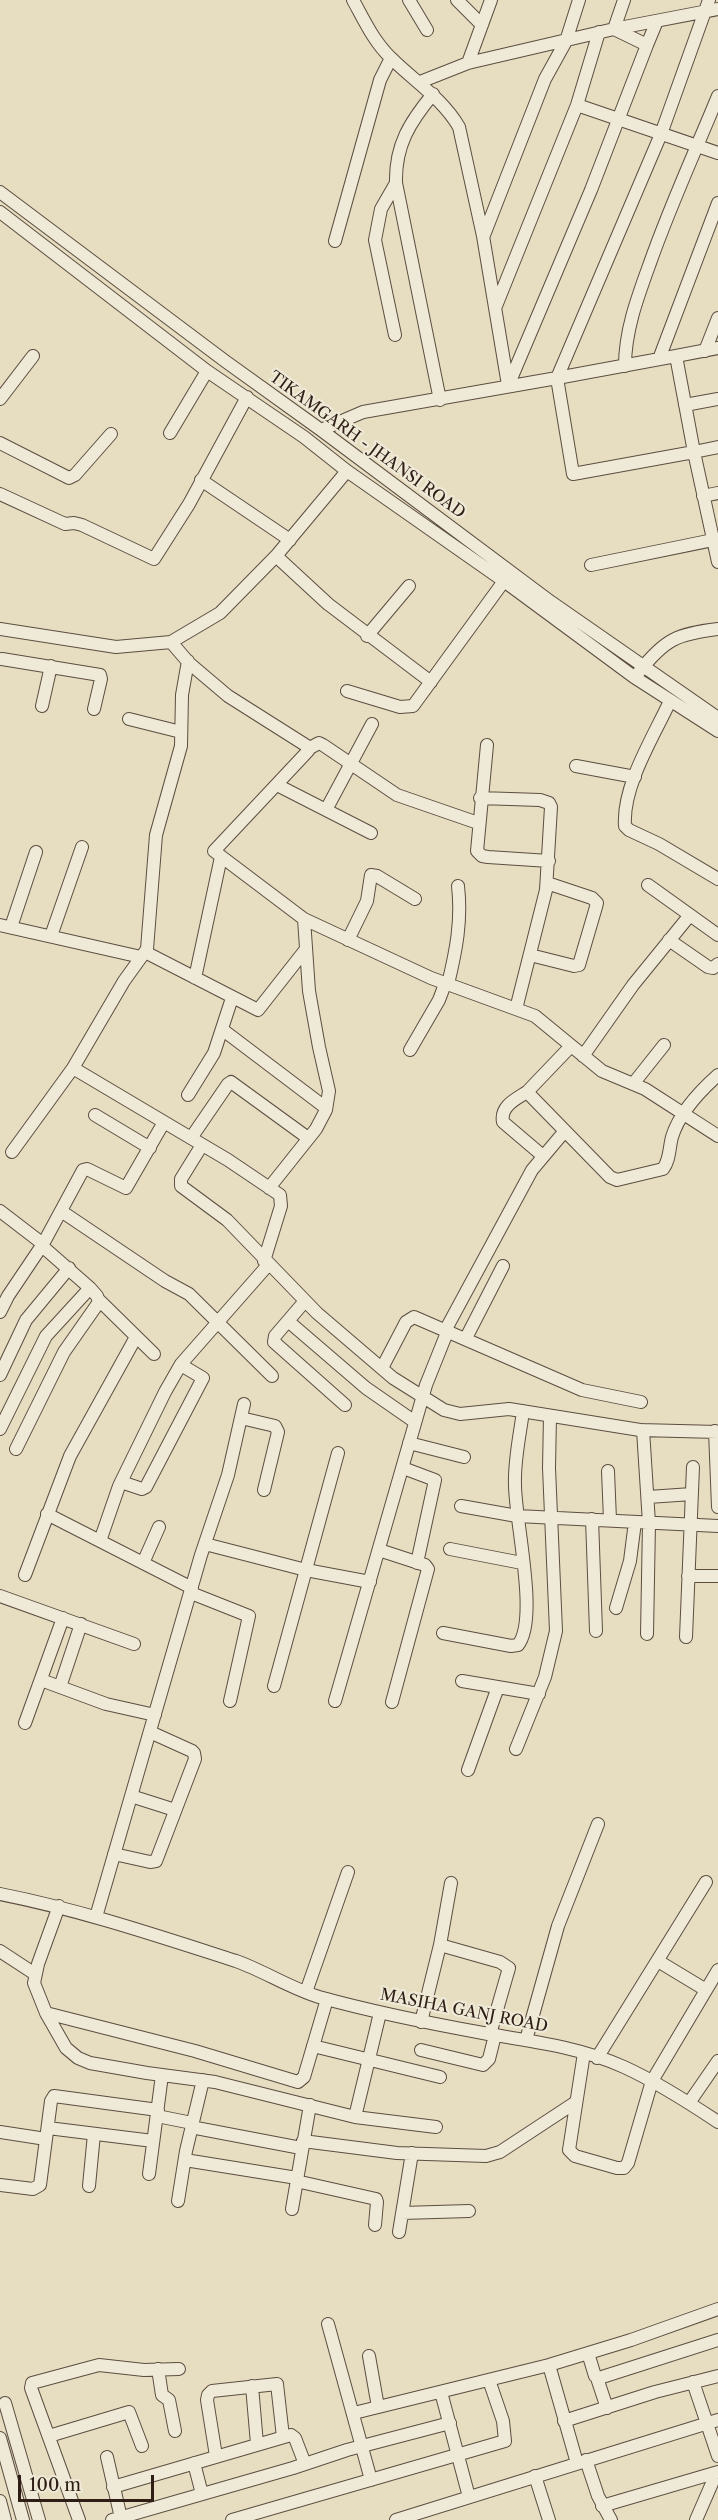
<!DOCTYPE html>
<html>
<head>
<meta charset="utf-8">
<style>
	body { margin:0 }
	#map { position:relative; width:718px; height:2520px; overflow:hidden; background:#e7ddc1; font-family:"Libre Caslon Text",serif }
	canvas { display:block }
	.scale { position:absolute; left:18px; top:2475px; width:136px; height:27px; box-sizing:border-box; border:3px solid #2e1e15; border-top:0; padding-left:8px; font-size:18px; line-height:21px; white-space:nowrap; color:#2e1e15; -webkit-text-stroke:4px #efe9d7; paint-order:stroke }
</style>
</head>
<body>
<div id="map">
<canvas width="718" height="2520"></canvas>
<div class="scale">100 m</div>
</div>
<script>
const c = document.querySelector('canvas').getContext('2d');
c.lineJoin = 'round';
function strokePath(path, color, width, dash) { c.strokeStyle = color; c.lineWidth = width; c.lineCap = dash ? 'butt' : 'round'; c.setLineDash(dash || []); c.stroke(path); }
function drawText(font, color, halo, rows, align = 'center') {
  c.font = font + ' "Libre Caslon Text",serif'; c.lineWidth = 4.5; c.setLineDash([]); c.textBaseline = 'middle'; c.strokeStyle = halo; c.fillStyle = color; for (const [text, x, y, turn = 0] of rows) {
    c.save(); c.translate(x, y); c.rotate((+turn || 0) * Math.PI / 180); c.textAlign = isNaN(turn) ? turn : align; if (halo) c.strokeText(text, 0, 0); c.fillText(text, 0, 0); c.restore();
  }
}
const minor = new Path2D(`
	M 353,0 C 364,20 374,42 391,58 C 414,81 442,98 459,127 L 483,236 L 508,385
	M 409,0 L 427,30
	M 457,0 L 482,25
	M 647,45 L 657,21
	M 468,63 L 491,0
	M 420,82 L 468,63 L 614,29 L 718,9
	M 433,94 C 410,122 395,145 396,183 L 440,400
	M 577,105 L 718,153
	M 0,192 L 225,361 L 321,430 L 551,602 L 718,718
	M 0,212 L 207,371 L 304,437 L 347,471 L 504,581 L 634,677 L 718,731
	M 484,235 L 545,79 L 566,41 L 579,0
	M 335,241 L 380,80 L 391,58
	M 496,306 L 577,105 L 599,32
	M 395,335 L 375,240 L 381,209 L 396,183
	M 705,351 L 718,318
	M 676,356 L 718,348
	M 659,359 L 718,203
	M 625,366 C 625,330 638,296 650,263 C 670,206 695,152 718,96
	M 557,378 L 661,134 L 709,0
	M 508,386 L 591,190 L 647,45 L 614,29 L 624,0
	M 0,399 L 33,356
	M 685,405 L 718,399
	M 321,430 L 363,412 L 557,378 L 573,474 L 694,452 L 676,356 L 557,378
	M 170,433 L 207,371
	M 0,443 L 69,478 L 75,475 L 111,434
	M 718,447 L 694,452 L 718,562
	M 201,480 L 290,540
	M 0,494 L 65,524 L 74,523 L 82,525 L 154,559 L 189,504 L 247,397
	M 703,496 L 718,493
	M 276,556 L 328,604 L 431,682
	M 591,565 L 718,539
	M 0,629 L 116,647 L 171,642 L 220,613 L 276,556 L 347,471
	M 367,636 L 409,586
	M 171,642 L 189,663 L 228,696 L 307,746 L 308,751 L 214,851 L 304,919 L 431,978 L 535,1016 L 602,1071 L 645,1089 L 718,1136
	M 2,659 L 100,675 L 101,679 L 94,709
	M 639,672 C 665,639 677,634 718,629
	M 347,691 L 400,707 L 413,706 L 504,581
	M 670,701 C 654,736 622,786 625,826 L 629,830 L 659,844 L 718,879
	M 42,706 L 51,666
	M 129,719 L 181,732
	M 487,745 L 477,851 L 482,856 L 488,857 L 549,861
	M 308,749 L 319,743 L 323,745 L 397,795 L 478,823
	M 576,766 L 635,777
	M 277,785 L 371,833
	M 480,798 L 540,800 L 549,803 L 551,807 L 546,890 L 516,1009
	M 326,810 L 372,724
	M 648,885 L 718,935
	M 0,925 L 141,957
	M 11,927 L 36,852
	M 51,936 L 82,847
	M 348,940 L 367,901 L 371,875 L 377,876 L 415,899
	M 669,940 L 708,967 L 713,968 L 718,964
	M 145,952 L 258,1010 L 306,949
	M 530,955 L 574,966 L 579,965 L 596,907 L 597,903 L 592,898 L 547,883
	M 195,978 L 221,857
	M 448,984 C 456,951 462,921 458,886
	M 223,1030 L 326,1108
	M 571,1046 L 527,1092 L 610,1177 L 617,1180 L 663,1169 C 670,1160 669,1148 672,1137 C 679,1114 700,1091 718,1075
	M 410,1050 L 439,1000 L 445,984
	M 583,1056 L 633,985 L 690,915
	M 73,1068 L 228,1160 L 280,1195 L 281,1206 L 264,1261
	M 633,1084 L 664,1045
	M 527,1092 C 516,1099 500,1106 503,1122 L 543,1156
	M 188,1095 L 214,1053 L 232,998
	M 95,1115 L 150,1148
	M 191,1138 L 228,1084 L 231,1082 L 308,1138
	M 202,1145 L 181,1179 L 181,1186 L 227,1220 L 317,1313 L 393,1378 L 444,1410 L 460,1414 L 509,1409 L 640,1430 L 718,1432
	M 12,1152 L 73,1068 L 124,981 L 147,949 L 156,835 L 181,746 L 182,695 L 188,661
	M 269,1188 L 316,1129 L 326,1110 L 329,1091 L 319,1047 L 309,991 L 304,919
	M 0,1211 L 43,1244
	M 61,1211 L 165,1281 L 189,1294 L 272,1376
	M 99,1300 L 154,1354
	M 305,1301 L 275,1336 L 274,1342 L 345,1405
	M 0,1312 L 8,1296 L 43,1244 L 83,1170 L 87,1169 L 126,1188 L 164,1122
	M 288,1321 L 366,1388 L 415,1422
	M 446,1329 L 532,1170 L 564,1132
	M 466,1338 L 503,1266
	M 382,1368 L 406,1322 L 414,1317 L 582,1390 L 641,1402
	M 0,1375 L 26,1320 L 69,1268
	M 241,1418 L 275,1426 L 278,1432 L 264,1490
	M 0,1429 L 46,1336 L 90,1288
	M 643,1430 L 649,1523 L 647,1634
	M 715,1431 L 718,1507
	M 409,1443 L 464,1457
	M 16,1449 L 64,1352 L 99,1302 L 97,1296 L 90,1288 L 42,1246
	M 403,1468 L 435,1480 L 417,1563
	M 608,1471 L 610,1520
	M 121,1482 L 142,1489 L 146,1487 L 203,1378 L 181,1365
	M 648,1497 L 692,1494
	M 461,1506 L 517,1516 L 718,1526
	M 47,1514 L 192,1588
	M 592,1519 L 596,1631
	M 100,1541 L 119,1486 L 165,1392 L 181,1364 L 268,1265
	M 205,1544 L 306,1570 L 370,1582
	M 450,1549 L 522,1563
	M 379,1550 L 425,1565 L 428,1569 L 392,1702
	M 143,1563 L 159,1527
	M 25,1575 L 70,1456 L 136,1337
	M 688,1576 L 718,1576
	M 191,1593 L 249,1616 L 230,1701
	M 0,1596 L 134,1644
	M 616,1608 L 630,1561 L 635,1522
	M 443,1633 L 511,1646 L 518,1645 C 539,1619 515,1521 515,1485 C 514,1460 520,1435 523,1411
	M 686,1637 L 693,1467
	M 41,1680 L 106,1704 L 155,1715
	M 462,1681 L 539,1694
	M 274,1686 L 338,1453
	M 60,1687 L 81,1624
	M 335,1701 L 426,1385 L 448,1330
	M 25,1723 L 63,1618
	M 516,1749 L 545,1677 L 556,1631 L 549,1468 L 550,1416
	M 468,1770 L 498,1687
	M 131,1796 L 175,1810
	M 114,1854 L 150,1862 L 156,1861 L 195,1759 L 194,1753 L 192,1751 L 150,1732
	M 0,1894 C 81,1910 158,1936 236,1961 C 264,1971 290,1988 319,1997 C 373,2012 428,2023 483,2033 C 530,2041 580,2047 624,2067 C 657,2082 688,2102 718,2122
	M 59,1906 L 38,1964 L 34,1983 L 46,2013 L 66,2048 L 78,2058 L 90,2063 L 147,2073 L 215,2082 L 355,2117 L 436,2127
	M 96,1917 L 201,1555 L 228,1475 L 244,1404
	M 440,1945 L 500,1962 L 509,1968 L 490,2034
	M 0,1951 L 35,1974
	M 658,1961 L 706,1990
	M 306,1992 L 348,1872
	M 46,2013 L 195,2051 L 298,2082 L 304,2077 L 327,1999
	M 421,2022 L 440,1945 L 451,1883
	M 526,2040 L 558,1926 L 598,1824
	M 313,2046 L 440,2077
	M 421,2050 L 483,2065 L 489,2059 L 495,2035
	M 584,2053 L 569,2150 L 575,2156 L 617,2168 L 624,2168 L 628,2163 L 652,2081 L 718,1970
	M 597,2058 L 706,1882
	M 689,2103 L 718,2061
	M 157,2116 L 192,2123
	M 355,2117 L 380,2013
	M 191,2127 L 301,2148
	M 48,2128 L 153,2141
	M 0,2132 L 46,2139
	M 303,2141 L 397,2153 L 486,2156 L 500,2152 L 576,2102
	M 185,2160 L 297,2178
	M 149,2174 L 162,2075
	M 296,2181 L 376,2199 L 377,2202 L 375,2225
	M 0,2185 L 33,2189 L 40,2185 L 51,2101 L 54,2096 L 158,2110
	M 89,2186 L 94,2134
	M 178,2201 L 186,2151 L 203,2080
	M 292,2209 L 310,2105
	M 402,2213 L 469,2211
	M 399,2232 L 412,2153
	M 328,2324 L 371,2480
	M 588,2353 L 595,2376 L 599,2378 L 718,2340
	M 369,2356 L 378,2407
	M 549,2365 L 577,2463
	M 158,2369 L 162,2395 L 169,2400 L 175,2431
	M 597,2378 L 607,2408
	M 693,2382 L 718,2456
	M 252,2386 L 257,2444
	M 441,2392 L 469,2497
	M 5,2403 L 39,2520
	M 354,2413 L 549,2365 L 631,2340 L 718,2309
	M 564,2421 L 655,2392 L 718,2376
	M 49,2436 L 129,2412 L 142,2446
	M 0,2438 L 23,2520
	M 216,2456 L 207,2400 L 208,2395 L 212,2391 L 277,2384 L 283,2437
	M 107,2457 L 121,2518
	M 586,2460 L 598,2496 L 611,2520
	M 194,2463 L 202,2494
	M 535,2476 L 549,2520
	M 113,2487 L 291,2435 L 295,2438 L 305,2464
	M 0,2501 L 5,2520
	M 602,2506 L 718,2472
	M 79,2520 L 31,2388 L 32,2383 L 99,2365 L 144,2370 L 179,2369
	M 112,2520 L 293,2468 L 347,2450 L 450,2423
	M 232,2520 L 505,2441 L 503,2421 L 489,2380
	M 396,2520 L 718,2420
	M 696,2520 L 716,2474`);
const streetNames = [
	["TIKAMGARH - JHANSI ROAD",367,445,36],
	["MASIHA GANJ ROAD",464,2011,11]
];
strokePath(minor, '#5c4e40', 14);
strokePath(minor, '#efe9d7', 12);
drawText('16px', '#2e1e15', '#efe9d7', streetNames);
</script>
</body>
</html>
